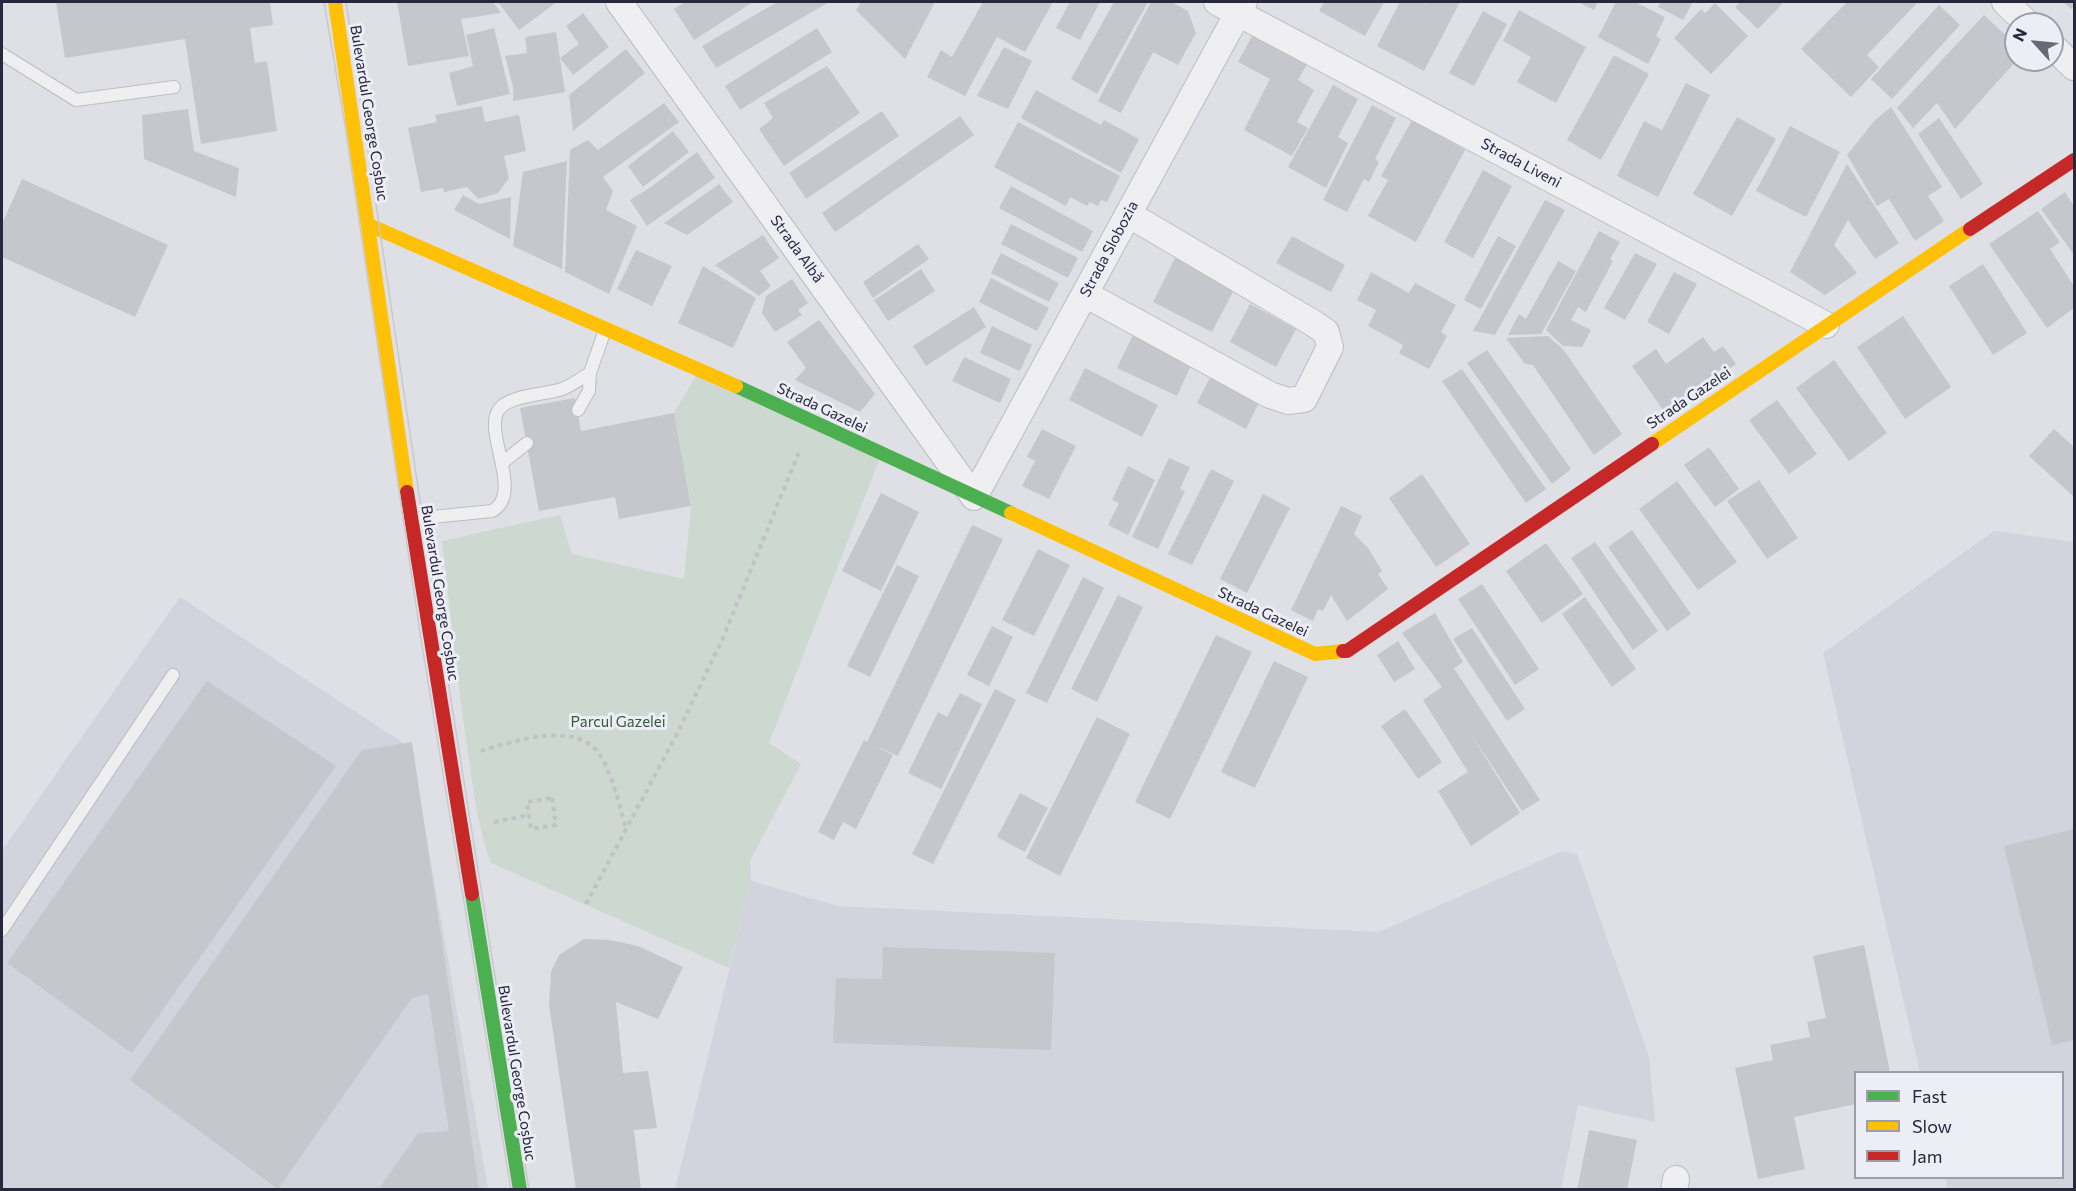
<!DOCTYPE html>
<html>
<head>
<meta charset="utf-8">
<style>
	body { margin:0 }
	#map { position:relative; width:2076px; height:1191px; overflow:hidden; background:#dfe0e5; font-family:Commissioner,sans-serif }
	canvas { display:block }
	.frame { position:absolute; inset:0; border:3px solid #27273d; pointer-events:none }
	.legend { position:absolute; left:1854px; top:1071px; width:210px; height:108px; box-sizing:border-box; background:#ecedf5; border:2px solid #9d9eab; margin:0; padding:8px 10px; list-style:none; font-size:18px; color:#27273d }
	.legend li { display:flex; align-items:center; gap:12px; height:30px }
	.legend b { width:30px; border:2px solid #9d9eab }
	.north { position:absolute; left:2004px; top:12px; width:60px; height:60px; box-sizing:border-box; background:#ecedf5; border:2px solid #9d9eab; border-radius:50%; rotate:297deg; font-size:16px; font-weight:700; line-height:24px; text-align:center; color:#27273d }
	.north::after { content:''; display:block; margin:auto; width:21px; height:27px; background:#676878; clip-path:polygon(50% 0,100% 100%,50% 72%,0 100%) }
</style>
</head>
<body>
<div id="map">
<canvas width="2076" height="1191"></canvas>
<div class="frame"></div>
<ul class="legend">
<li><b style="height:8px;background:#4caf50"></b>Fast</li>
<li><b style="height:8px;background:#ffc107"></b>Slow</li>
<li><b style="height:8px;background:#c62828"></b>Jam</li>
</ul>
<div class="north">N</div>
</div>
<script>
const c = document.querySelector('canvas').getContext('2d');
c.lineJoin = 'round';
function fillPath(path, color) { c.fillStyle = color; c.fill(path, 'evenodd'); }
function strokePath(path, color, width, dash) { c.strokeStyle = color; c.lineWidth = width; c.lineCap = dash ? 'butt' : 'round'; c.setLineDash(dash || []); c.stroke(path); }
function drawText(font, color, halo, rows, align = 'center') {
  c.font = font + ' Commissioner,sans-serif'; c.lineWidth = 6; c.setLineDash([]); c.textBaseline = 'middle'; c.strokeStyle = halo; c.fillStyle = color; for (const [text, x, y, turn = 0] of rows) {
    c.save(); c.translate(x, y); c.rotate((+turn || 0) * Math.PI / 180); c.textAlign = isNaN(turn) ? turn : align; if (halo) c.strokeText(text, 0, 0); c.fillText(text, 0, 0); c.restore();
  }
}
const built = new Path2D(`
	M 1994,531 L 2074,542 L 2074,1189 L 1948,1189 L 1945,1178 L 2062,1178 L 2062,1072 L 1920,1072 L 1823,653 Z
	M 180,597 L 411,748 L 488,1189 L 2,1190 L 2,851 Z
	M 1562,851 L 1577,854 L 1649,1056 L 1655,1122 L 1578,1105 L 1561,1189 L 675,1190 L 751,881 L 838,906 L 1379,932 Z`);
const green = new Path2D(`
	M 700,369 L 882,453 L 769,743 L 801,764 L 750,861 L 751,881 L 729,968 L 491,863 C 477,826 473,786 467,746 C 457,678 450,610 442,541 L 560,515 L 572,554 L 684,579 L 691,505 L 674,413 Z`);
const building = new Path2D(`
	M 56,2 L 270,2 L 273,25 L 250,28 L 255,63 L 267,61 L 277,131 L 201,144 L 185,39 L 65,58 Z
	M 397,2 L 493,2 L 501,13 L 461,19 L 469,56 L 408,66 Z
	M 498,2 L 557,2 L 519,30 Z
	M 685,2 L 753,2 L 694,40 L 674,9 Z
	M 777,2 L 829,2 L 716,68 L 702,46 Z
	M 861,2 L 935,2 L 905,59 L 856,10 Z
	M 983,2 L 1053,2 L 1025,52 L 997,37 L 965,96 L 927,77 L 941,50 L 952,57 Z
	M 1070,2 L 1100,2 L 1080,40 L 1056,28 Z
	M 1114,2 L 1148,2 L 1097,94 L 1071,79 Z
	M 1151,2 L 1171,2 L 1188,11 L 1196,33 L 1178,65 L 1153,52 L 1121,113 L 1098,101 Z
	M 1324,2 L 1384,2 L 1365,36 L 1319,11 Z
	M 1400,2 L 1421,2 L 1426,4 L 1427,2 L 1460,2 L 1424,71 L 1377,46 Z
	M 1578,2 L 1598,2 L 1594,10 Z
	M 1616,2 L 1635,2 L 1665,17 L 1656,36 L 1661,39 L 1648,64 L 1598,37 Z
	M 1661,2 L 1693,2 L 1683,20 L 1658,7 Z
	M 1740,2 L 1784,2 L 1758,29 L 1735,7 Z
	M 1847,2 L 1918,2 L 1867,55 L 1879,67 L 1851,97 L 1801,49 Z
	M 2063,2 L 2074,2 L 2074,6 L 2071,9 Z
	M 1715,3 L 1748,36 L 1711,74 L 1674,38 L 1701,9 L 1705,13 Z
	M 1939,5 L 1960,25 L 1892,99 L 1871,79 Z
	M 1519,10 L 1586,47 L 1556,103 L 1517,82 L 1531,57 L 1503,41 Z
	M 1483,11 L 1507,24 L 1474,86 L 1449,73 Z
	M 583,13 L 609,47 L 573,75 L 560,58 L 579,44 L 566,26 Z
	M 1984,15 L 2016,45 L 2017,60 L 1955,129 L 1937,103 L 1913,128 L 1897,108 Z
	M 494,28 L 510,94 L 457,106 L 449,73 L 473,66 L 466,35 Z
	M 817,28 L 832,52 L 740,110 L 725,86 Z
	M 556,32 L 565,92 L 513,101 L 513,87 L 505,56 L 527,53 L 525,37 Z
	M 1252,36 L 1307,64 L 1298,80 L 1314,90 L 1297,122 L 1308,128 L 1292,156 L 1244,130 L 1270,79 L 1238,62 Z
	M 1004,47 L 1032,61 L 1008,109 L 977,96 Z
	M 626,49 L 645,73 L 573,131 L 569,95 Z
	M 1614,55 L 1649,74 L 1601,160 L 1567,140 Z
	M 827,66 L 860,113 L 784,166 L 759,129 L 773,118 L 764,103 Z
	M 1686,83 L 1710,95 L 1658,197 L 1617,176 L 1644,121 L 1662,130 Z
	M 1333,85 L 1358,99 L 1338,137 L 1348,143 L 1326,188 L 1288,167 Z
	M 1036,90 L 1101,125 L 1104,120 L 1139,139 L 1121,173 L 1021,118 Z
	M 664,103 L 679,122 L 603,177 L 613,191 L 606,210 L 637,226 L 609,294 L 565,272 L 570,150 L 588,140 L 598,150 Z
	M 1372,105 L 1396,118 L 1375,159 L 1379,162 L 1369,182 L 1364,179 L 1347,212 L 1323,200 Z
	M 482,106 L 485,122 L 519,115 L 526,151 L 504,156 L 509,178 L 498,193 L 478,199 L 467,187 L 444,192 L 443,188 L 421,192 L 408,128 L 437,122 L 435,115 Z
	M 1891,107 L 1942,187 L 1928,196 L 1944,221 L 1915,241 L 1889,199 L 1877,206 L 1847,155 L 1875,120 Z
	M 188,109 L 194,151 L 239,168 L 236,197 L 144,159 L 142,115 Z
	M 882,111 L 899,136 L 806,199 L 789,173 Z
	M 960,116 L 974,135 L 835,232 L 822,213 Z
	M 1737,117 L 1776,139 L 1732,216 L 1693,194 Z
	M 1939,118 L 1983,184 L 1961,199 L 1918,134 Z
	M 1412,120 L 1465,150 L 1416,242 L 1368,216 L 1388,180 L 1381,176 Z
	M 1018,122 L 1120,176 L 1107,202 L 1101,200 L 1098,206 L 1090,202 L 1087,206 L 1070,197 L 1066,206 L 994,167 Z
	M 1790,126 L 1840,152 L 1806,217 L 1756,191 Z
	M 673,131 L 689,152 L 643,187 L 628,166 Z
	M 697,152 L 715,178 L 647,226 L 630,200 L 651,187 Z
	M 567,161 L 562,269 L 513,246 L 523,172 Z
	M 1847,164 L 1899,243 L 1875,259 L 1848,220 L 1834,245 L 1857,273 L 1825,295 L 1790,272 Z
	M 1483,170 L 1512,186 L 1473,258 L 1444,242 Z
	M 22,179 L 168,245 L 135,317 L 2,257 L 2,224 Z
	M 719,184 L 733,202 L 687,235 L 664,223 Z
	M 1011,186 L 1093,231 L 1082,252 L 999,208 Z
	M 2065,192 L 2074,206 L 2074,255 L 2041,209 Z
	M 463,195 L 479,204 L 511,197 L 510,239 L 454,210 Z
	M 1545,200 L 1565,210 L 1495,335 L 1473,331 Z
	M 2038,211 L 2060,242 L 2050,249 L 2074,286 L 2074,308 L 2047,328 L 1989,244 Z
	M 1011,224 L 1078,258 L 1068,278 L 1001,244 Z
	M 1599,231 L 1620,242 L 1610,259 L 1613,261 L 1586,312 L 1578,307 L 1571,320 L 1591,330 L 1582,347 L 1563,346 L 1546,330 Z
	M 763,235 L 779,258 L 760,271 L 771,286 L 759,296 L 715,265 Z
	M 1292,236 L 1345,265 L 1331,292 L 1276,263 Z
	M 1498,236 L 1516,246 L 1481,309 L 1464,300 Z
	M 918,244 L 929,259 L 873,298 L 863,282 Z
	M 636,250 L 672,266 L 652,306 L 617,289 Z
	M 1001,253 L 1059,283 L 1049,302 L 991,273 Z
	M 1635,253 L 1657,264 L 1625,320 L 1604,308 Z
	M 1177,254 L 1237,284 L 1212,332 L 1153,302 Z
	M 1558,261 L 1576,271 L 1541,334 L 1508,335 L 1519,314 L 1526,319 Z
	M 1983,264 L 2027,333 L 1993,355 L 1949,286 Z
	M 703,266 L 756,298 L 733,348 L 678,323 Z
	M 921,269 L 935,291 L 888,321 L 874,300 Z
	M 1371,272 L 1409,293 L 1415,283 L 1456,305 L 1441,332 L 1447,336 L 1429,369 L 1399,353 L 1403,345 L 1368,326 L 1376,310 L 1357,300 Z
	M 1674,272 L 1697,284 L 1669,334 L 1647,322 Z
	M 991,278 L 1049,308 L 1037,331 L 979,302 Z
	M 792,279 L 808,303 L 798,310 L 802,315 L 775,332 L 762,313 L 766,296 Z
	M 1250,304 L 1296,329 L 1276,367 L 1230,342 Z
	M 974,307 L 986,327 L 926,366 L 913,346 Z
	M 1903,316 L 1951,387 L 1905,419 L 1857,347 Z
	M 819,320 L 875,394 L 860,412 L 795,380 L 806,368 L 787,342 Z
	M 992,326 L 1032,345 L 1020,371 L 980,353 Z
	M 1134,333 L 1193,361 L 1177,396 L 1117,368 Z
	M 1548,336 L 1563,349 L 1622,434 L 1594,455 L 1533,365 L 1525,364 L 1506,338 Z
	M 1703,337 L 1714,352 L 1723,346 L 1736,364 L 1666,414 L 1632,366 L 1656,349 L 1666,364 Z
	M 1487,350 L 1571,469 L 1552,484 L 1467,363 Z
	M 964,357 L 1011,379 L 1000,403 L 952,381 Z
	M 1834,360 L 1887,433 L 1849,461 L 1796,388 Z
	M 1085,368 L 1158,405 L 1142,437 L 1069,400 Z
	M 1462,369 L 1546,489 L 1526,503 L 1442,381 Z
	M 1213,371 L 1262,396 L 1246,429 L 1197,403 Z
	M 575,398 L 581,431 L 674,413 L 691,506 L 619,519 L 615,497 L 539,511 L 520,408 Z
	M 1777,400 L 1817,454 L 1789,474 L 1749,420 Z
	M 1042,429 L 1076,446 L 1049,499 L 1022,486 L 1035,461 L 1027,457 Z
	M 2054,429 L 2074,447 L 2074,497 L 2029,456 Z
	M 1709,447 L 1739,489 L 1715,507 L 1684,465 Z
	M 1169,458 L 1190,467 L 1180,489 L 1185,491 L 1158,549 L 1132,537 Z
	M 1128,466 L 1155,480 L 1128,535 L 1108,525 L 1119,503 L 1112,500 Z
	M 1211,469 L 1234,481 L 1192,565 L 1168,554 Z
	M 1422,474 L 1470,544 L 1436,567 L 1389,498 Z
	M 1759,480 L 1798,538 L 1767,559 L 1727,501 Z
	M 1677,481 L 1737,562 L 1698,590 L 1639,509 Z
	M 881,493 L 919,512 L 881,591 L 842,571 Z
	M 1263,494 L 1290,508 L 1247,593 L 1220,579 Z
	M 1341,506 L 1362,516 L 1354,534 L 1368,548 L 1382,571 L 1378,574 L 1388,589 L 1347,621 L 1331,595 L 1323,611 L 1318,609 L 1313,621 L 1291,610 Z
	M 972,525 L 1003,539 L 898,756 L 874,745 L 893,755 L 856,829 L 843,822 L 834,840 L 818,832 L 864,740 L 867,742 Z
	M 1632,530 L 1691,614 L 1667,631 L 1608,547 Z
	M 1595,542 L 1658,631 L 1633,650 L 1571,558 Z
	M 1546,543 L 1583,594 L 1542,623 L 1506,571 Z
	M 1038,549 L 1070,565 L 1034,636 L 1002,620 Z
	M 897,565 L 919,576 L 870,677 L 847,666 Z
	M 1083,577 L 1104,588 L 1047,703 L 1026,693 Z
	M 1482,584 L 1539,669 L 1515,685 L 1458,599 Z
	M 1118,595 L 1143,607 L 1097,702 L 1071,689 Z
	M 1585,597 L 1636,669 L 1612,687 L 1562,614 Z
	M 1435,613 L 1463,662 L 1454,668 L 1540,800 L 1522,811 L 1469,731 L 1520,813 L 1471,846 L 1438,791 L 1468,772 L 1423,700 L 1442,687 L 1402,633 Z
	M 992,626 L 1013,637 L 989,686 L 967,675 Z
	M 1472,628 L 1525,709 L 1507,721 L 1453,639 Z
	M 1216,635 L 1252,652 L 1170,819 L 1135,802 Z
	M 1398,641 L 1415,669 L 1394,682 L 1377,655 Z
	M 1274,661 L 1308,677 L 1255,788 L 1221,772 Z
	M 207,681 L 336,766 L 132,1053 L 7,963 Z
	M 995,689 L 1016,700 L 933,864 L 912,854 Z
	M 960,693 L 982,704 L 941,789 L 908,773 L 938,712 L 947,717 Z
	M 1405,709 L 1442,762 L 1418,779 L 1381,726 Z
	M 1097,717 L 1130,734 L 1060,876 L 1026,858 Z
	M 412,742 L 479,1190 L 378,1190 L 418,1133 L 449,1131 L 428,994 L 412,998 L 278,1189 L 130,1080 L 362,750 Z
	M 1020,793 L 1048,808 L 1025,852 L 997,837 Z
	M 2074,829 L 2074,1040 L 2052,1045 L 2004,846 Z
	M 584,939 L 610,940 L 638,946 L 683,967 L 658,1019 L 616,1002 L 623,1073 L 648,1071 L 657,1128 L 634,1130 L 641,1190 L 576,1190 L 549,1004 L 551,972 L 559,955 Z
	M 1864,945 L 1890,1072 L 1856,1072 L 1856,1104 L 1794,1117 L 1805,1169 L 1758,1179 L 1735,1068 L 1773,1060 L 1770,1045 L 1810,1037 L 1807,1022 L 1826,1018 L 1813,956 Z
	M 883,947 L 1055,953 L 1051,1050 L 833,1043 L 836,978 L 882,979 Z
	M 1589,1130 L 1637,1140 L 1627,1190 L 1577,1190 Z`);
const path = new Path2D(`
	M 481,751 C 515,741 579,718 602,758 C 614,780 619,805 626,829
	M 552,798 L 556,825 L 531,829 L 527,802 Z
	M 494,822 L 529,815
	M 586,904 L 677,734 L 723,638 L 799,452`);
const lane = new Path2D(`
	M 2,54 L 76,100 L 174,87
	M 578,410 L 589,391 L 590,373 L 605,330
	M 502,463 L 527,443
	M 412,519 L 492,511 C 524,494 484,434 498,411 C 507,395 544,395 562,389 C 571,386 581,378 590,373
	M 2,930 L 173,675`);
const street = new Path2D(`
	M 619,2 L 974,497 L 1244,2
	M 1217,2 L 1826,325
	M 2005,2 L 2028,24
	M 2052,46 L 2074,67
	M 1085,294 L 1270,395 L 1288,401 L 1304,399 L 1330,347 L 1326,332 L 1313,323 L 1128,214
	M 1674,1190 L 1676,1179`);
const fast = new Path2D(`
	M 736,386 L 1011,513
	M 472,894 L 520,1190`);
const slow = new Path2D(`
	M 335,2 L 407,492
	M 369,225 L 736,386
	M 1652,444 L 1970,229
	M 1011,513 L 1315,654 L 1343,651`);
const jam = new Path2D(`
	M 1970,229 L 2074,160
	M 407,492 L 472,894
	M 1343,651 L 1347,651 L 1652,444`);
const tram = new Path2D(`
	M 324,2 L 345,125 L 421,639 L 511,1190
	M 346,2 L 430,568 L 529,1190`);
const streetNames = [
	["Bulevardul George Coșbuc",369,113,81],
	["Strada Liveni",1521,163,28],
	["Strada Albă",797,249,54],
	["Strada Slobozia",1109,249,-62],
	["Strada Gazelei",1689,398,-34],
	["Strada Gazelei",822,408,25],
	["Bulevardul George Coșbuc",440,593,81],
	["Strada Gazelei",1263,612,25],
	["Bulevardul George Coșbuc",517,1073,81]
];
const parkNames = [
	["Parcul Gazelei",618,722]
];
fillPath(built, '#d2d3dd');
fillPath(green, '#cdd8d1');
fillPath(building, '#c6c7cd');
strokePath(lane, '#bcbdc1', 14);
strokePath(street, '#bcbdc1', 28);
strokePath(path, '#c1c1c8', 4, [4.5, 4.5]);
strokePath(lane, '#efeff1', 12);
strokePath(street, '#efeff1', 26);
strokePath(fast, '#4caf50', 14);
strokePath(slow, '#ffc107', 14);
strokePath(jam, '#c62828', 14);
strokePath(tram, '#c8c8cd', 1.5);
drawText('15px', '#27273d', '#ecedf5', streetNames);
drawText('15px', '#34593a', '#ecedf5', parkNames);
</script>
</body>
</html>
